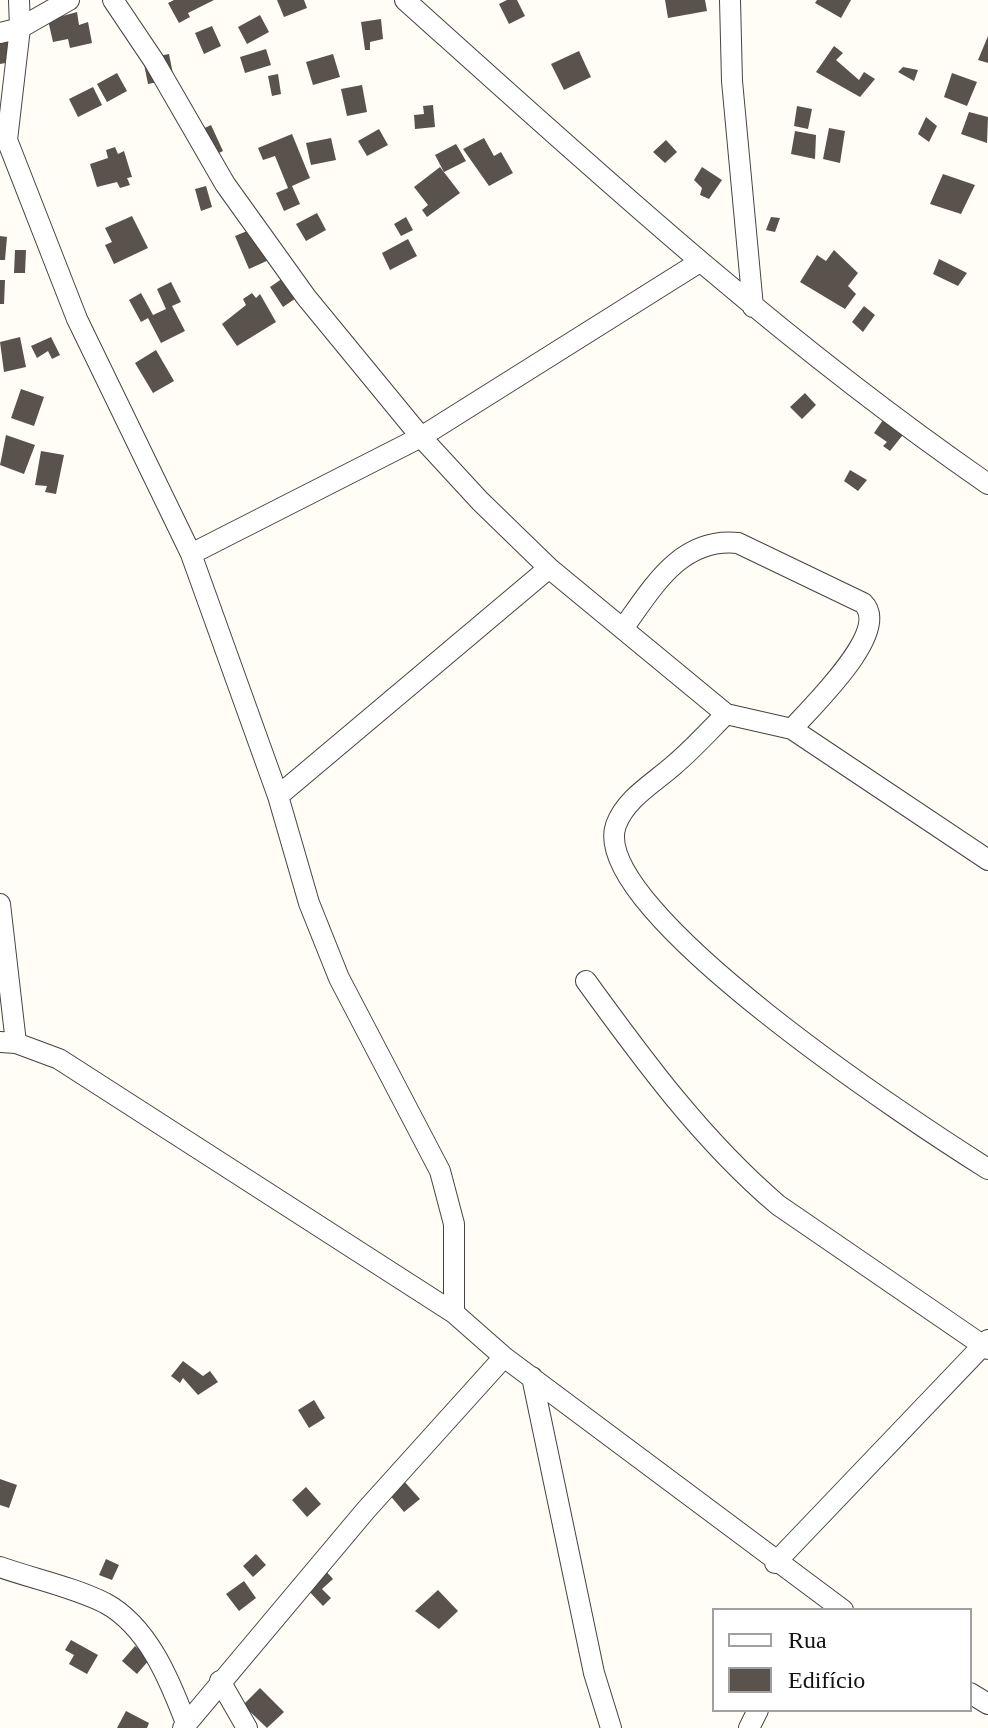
<!DOCTYPE html>
<html>
<head>
<meta charset="utf-8">
<style>
	body { margin:0 }
	#map { position:relative; width:988px; height:1728px; overflow:hidden; background:#fffdf5; font-family:Georgia,serif }
	canvas { display:block }
	.legend { position:absolute; left:712px; top:1608px; width:260px; height:104px; box-sizing:border-box; background:#fff; border:2px solid #a0a0a0; margin:0; padding:10px 14px; list-style:none; font-size:24px; color:#111 }
	.legend li { display:flex; align-items:center; gap:16px; height:40px }
	.legend b { width:40px; border:2px solid #a0a0a0 }
</style>
</head>
<body>
<div id="map">
<canvas width="988" height="1728"></canvas>
<ul class="legend">
<li><b style="height:10px;background:#fff"></b>Rua</li>
<li><b style="height:22px;background:#5a524d"></b>Edifício</li>
</ul>
</div>
<script>
const c = document.querySelector('canvas').getContext('2d');
c.lineJoin = 'round';
function fillPath(path, color) { c.fillStyle = color; c.fill(path, 'evenodd'); }
function strokePath(path, color, width, dash) { c.strokeStyle = color; c.lineWidth = width; c.lineCap = dash ? 'butt' : 'round'; c.setLineDash(dash || []); c.stroke(path); }
const building = new Path2D(`
	M 174,0 L 214,0 L 188,13 L 190,17 L 179,23 L 168,3 Z
	M 277,0 L 304,0 L 307,8 L 284,17 Z
	M 507,0 L 517,0 L 525,16 L 509,24 L 499,4 Z
	M 665,0 L 705,0 L 707,11 L 668,18 Z
	M 817,0 L 851,0 L 841,18 L 815,3 Z
	M 77,12 L 79,25 L 88,22 L 92,43 L 70,48 L 68,39 L 53,42 L 48,20 Z
	M 260,15 L 269,32 L 247,44 L 238,27 Z
	M 381,19 L 383,39 L 370,42 L 370,50 L 365,50 L 361,22 Z
	M 212,26 L 221,46 L 204,54 L 195,33 Z
	M 988,36 L 988,63 L 978,60 Z
	M 6,37 L 11,62 L 0,64 L 0,38 Z
	M 834,46 L 843,53 L 836,60 L 859,80 L 864,72 L 875,79 L 860,97 L 816,72 Z
	M 266,49 L 271,65 L 245,73 L 240,57 Z
	M 579,51 L 591,77 L 564,90 L 551,64 Z
	M 169,54 L 174,79 L 148,84 L 143,59 Z
	M 333,54 L 340,77 L 313,85 L 306,62 Z
	M 903,67 L 918,70 L 914,81 L 898,72 Z
	M 117,73 L 127,91 L 107,102 L 97,84 Z
	M 952,73 L 977,82 L 967,106 L 944,97 Z
	M 278,74 L 281,94 L 272,96 L 268,76 Z
	M 362,85 L 367,112 L 347,116 L 341,89 Z
	M 93,87 L 102,105 L 78,117 L 69,99 Z
	M 433,105 L 435,127 L 415,129 L 414,115 L 424,114 L 423,106 Z
	M 797,106 L 812,109 L 808,129 L 794,126 Z
	M 969,112 L 988,117 L 987,143 L 961,134 Z
	M 926,117 L 937,126 L 929,142 L 918,134 Z
	M 211,125 L 223,151 L 204,160 L 192,134 Z
	M 829,128 L 845,131 L 840,163 L 823,159 Z
	M 379,129 L 388,145 L 367,156 L 358,141 Z
	M 795,131 L 816,135 L 815,159 L 791,154 Z
	M 292,134 L 310,178 L 292,186 L 300,204 L 284,211 L 276,193 L 288,188 L 275,156 L 263,160 L 258,148 Z
	M 331,138 L 336,160 L 311,165 L 306,143 Z
	M 484,138 L 494,156 L 501,152 L 513,173 L 489,186 L 463,149 Z
	M 666,140 L 677,152 L 665,163 L 653,152 Z
	M 456,144 L 466,161 L 444,172 L 435,155 Z
	M 115,147 L 118,154 L 124,151 L 132,177 L 127,178 L 130,185 L 120,188 L 117,182 L 97,187 L 90,164 L 108,158 L 106,150 Z
	M 440,167 L 460,193 L 427,217 L 422,210 L 428,205 L 414,187 Z
	M 702,167 L 722,180 L 709,199 L 700,195 L 702,188 L 694,180 Z
	M 943,174 L 975,185 L 961,214 L 930,204 Z
	M 206,186 L 212,207 L 201,211 L 195,189 Z
	M 317,213 L 326,230 L 306,241 L 296,224 Z
	M 132,216 L 148,248 L 114,264 L 105,245 L 112,242 L 105,228 Z
	M 406,217 L 413,230 L 401,236 L 394,224 Z
	M 771,217 L 780,218 L 775,232 L 766,230 Z
	M 257,227 L 271,259 L 249,269 L 235,236 Z
	M 0,236 L 7,237 L 5,260 L 0,260 Z
	M 408,239 L 417,256 L 390,270 L 382,253 Z
	M 15,250 L 26,250 L 25,273 L 14,273 Z
	M 834,250 L 858,273 L 848,286 L 856,294 L 845,309 L 800,282 L 817,255 L 826,261 Z
	M 939,259 L 967,273 L 958,286 L 933,274 Z
	M 289,274 L 302,294 L 283,307 L 270,287 Z
	M 0,280 L 5,280 L 4,304 L 0,304 Z
	M 171,282 L 181,302 L 172,306 L 185,331 L 161,343 L 148,318 L 141,322 L 129,300 L 141,293 L 153,315 L 166,309 L 157,289 Z
	M 252,293 L 256,298 L 260,294 L 276,322 L 237,346 L 222,324 L 246,305 L 243,299 Z
	M 864,306 L 875,315 L 863,332 L 852,322 Z
	M 20,337 L 26,367 L 4,372 L 0,342 Z
	M 51,337 L 60,355 L 52,359 L 48,351 L 37,358 L 31,346 Z
	M 156,350 L 174,381 L 153,393 L 135,363 Z
	M 21,389 L 44,397 L 34,426 L 11,418 Z
	M 805,393 L 816,405 L 802,419 L 790,407 Z
	M 885,417 L 906,431 L 890,451 L 883,446 L 887,442 L 874,433 Z
	M 6,435 L 35,445 L 24,474 L 0,465 Z
	M 41,451 L 64,455 L 56,494 L 45,492 L 47,486 L 35,485 Z
	M 850,470 L 867,480 L 858,491 L 844,481 Z
	M 183,1361 L 203,1376 L 210,1371 L 218,1382 L 198,1395 L 183,1378 L 180,1383 L 171,1376 Z
	M 314,1400 L 325,1418 L 309,1428 L 298,1410 Z
	M 0,1479 L 17,1485 L 9,1508 L 0,1505 Z
	M 403,1480 L 420,1499 L 404,1512 L 388,1493 Z
	M 306,1487 L 321,1504 L 307,1517 L 292,1500 Z
	M 256,1554 L 266,1565 L 253,1577 L 243,1566 Z
	M 106,1559 L 119,1565 L 112,1580 L 99,1575 Z
	M 324,1569 L 333,1579 L 322,1589 L 331,1598 L 323,1606 L 305,1587 Z
	M 244,1581 L 256,1598 L 239,1611 L 226,1594 Z
	M 438,1590 L 458,1611 L 439,1629 L 415,1611 Z
	M 71,1640 L 98,1655 L 87,1674 L 69,1664 L 74,1655 L 65,1650 Z
	M 135,1646 L 150,1659 L 137,1674 L 122,1661 Z
	M 260,1688 L 284,1712 L 267,1728 L 243,1705 Z
	M 126,1711 L 149,1723 L 147,1728 L 117,1728 Z`);
const minor = new Path2D(`
	M 19,0 L 20,28 L 7,140 L 77,319 L 191,554 L 278,796 L 309,903 L 339,978 L 440,1171 L 454,1224 L 454,1313
	M 113,0 L 154,61 L 225,184 L 306,297 L 421,437 L 480,501 L 549,568 L 726,714 L 792,729 L 988,860
	M 405,0 C 593,169 779,340 988,484
	M 730,0 L 732,81 L 753,307
	M 0,33 L 20,28 L 69,0
	M 191,554 L 421,437 L 698,263
	M 624,627 C 653,587 681,537 738,543 L 863,603 C 892,631 812,706 792,729
	M 726,714 C 709,731 693,749 674,765 C 654,783 626,798 616,825 C 586,909 921,1127 988,1169
	M 278,796 L 549,568
	M 0,904 L 16,1043
	M 586,981 C 644,1061 702,1140 778,1205 L 988,1349
	M 0,1042 L 16,1043 L 59,1059 L 454,1313 L 504,1357 L 843,1610
	M 532,1377 L 594,1673 L 611,1728
	M 775,1563 L 988,1340
	M 0,1567 C 34,1579 73,1587 105,1603 C 148,1626 170,1681 186,1723
	M 220,1681 L 247,1728
	M 970,1693 L 988,1704
	M 183,1728 L 366,1510 L 504,1357
	M 749,1728 L 758,1710`);
fillPath(building, '#5a524d');
strokePath(minor, '#444', 22);
strokePath(minor, '#fff', 20);
</script>
</body>
</html>
